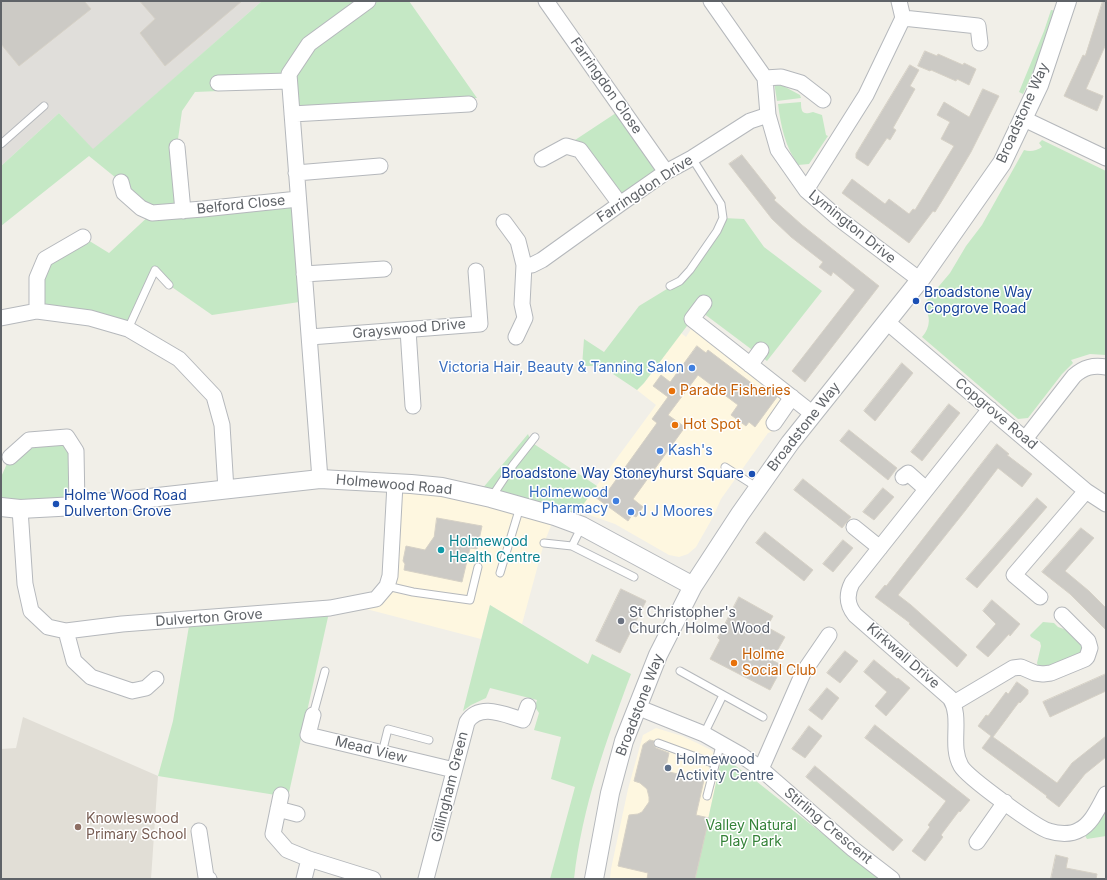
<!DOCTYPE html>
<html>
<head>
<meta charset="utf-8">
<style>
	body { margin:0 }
	#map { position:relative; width:1107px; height:880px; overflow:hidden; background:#f1efe8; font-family:Inter,sans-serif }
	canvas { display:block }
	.frame { position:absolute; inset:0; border:2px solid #5f6368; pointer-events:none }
</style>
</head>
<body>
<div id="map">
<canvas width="1107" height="880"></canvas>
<div class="frame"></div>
</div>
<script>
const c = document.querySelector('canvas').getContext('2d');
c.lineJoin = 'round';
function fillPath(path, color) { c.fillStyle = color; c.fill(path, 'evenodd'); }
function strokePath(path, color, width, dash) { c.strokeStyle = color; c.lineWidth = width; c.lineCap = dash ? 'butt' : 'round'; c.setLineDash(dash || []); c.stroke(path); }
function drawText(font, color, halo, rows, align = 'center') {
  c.font = font + ' Inter,sans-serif'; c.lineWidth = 3; c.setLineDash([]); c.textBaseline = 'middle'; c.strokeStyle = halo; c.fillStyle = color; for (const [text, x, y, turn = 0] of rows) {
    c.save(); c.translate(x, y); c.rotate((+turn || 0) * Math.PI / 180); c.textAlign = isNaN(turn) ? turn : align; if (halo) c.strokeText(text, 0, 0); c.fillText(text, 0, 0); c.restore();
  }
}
const commercial = new Path2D(`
	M 691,329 L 796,406 L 781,425 L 774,431 L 768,433 L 721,499 L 713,517 L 696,547 L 688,554 L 679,557 L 669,555 L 615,524 L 578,511 L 656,405 L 637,390 L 644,383 L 681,333 L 686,337 Z
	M 395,484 L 555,516 L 544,543 L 522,624 L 490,605 L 481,639 L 351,605 L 387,586 Z
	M 656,728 L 682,736 L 697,743 L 711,750 L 721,760 L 695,879 L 610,879 L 611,869 L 628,789 L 643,735 Z`);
const industrial = new Path2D(`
	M 1,1 L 262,1 L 93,150 L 59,113 L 1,166 Z`);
const education = new Path2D(`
	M 23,717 L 158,776 L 151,879 L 1,879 L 1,749 L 16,748 Z`);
const green = new Path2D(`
	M 262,1 L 409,1 L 477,98 L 456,98 L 292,114 L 289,81 L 219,91 L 195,92 L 182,111 L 177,146 L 183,210 L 298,199 L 306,301 L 212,315 L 169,285 L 155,270 L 128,329 L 37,311 L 45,259 L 83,237 L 109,253 L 152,213 L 121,182 L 89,156 L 1,226 L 1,166 L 59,113 L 93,149 Z
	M 1051,10 L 1057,11 L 1037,63 L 1023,94 L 1019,92 L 1044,31 Z
	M 774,82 L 776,82 L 800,95 L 801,98 L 777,101 Z
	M 801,102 C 801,113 803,115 813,112 L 822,115 L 826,135 L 828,136 L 809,164 L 798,165 C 785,146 781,127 778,104 Z
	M 622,109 L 666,172 L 620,204 L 566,146 Z
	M 1042,140 L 1106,171 L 1106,355 L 1090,354 L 1071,360 L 1073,363 L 1062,374 L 1028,418 L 1018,419 L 922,337 C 931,327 931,315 923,305 L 950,273 L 966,246 L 982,225 L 1024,150 C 1030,152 1036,151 1042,147 L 1039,143 Z
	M 723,218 L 744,219 L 764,247 L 822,291 L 767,361 L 699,310 L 644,383 L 637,390 L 601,366 L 582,366 L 584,339 L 604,352 L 639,306 L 680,281 Z
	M 528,434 L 531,442 L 597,486 L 570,522 L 477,495 Z
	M 67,437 L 77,506 L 1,507 L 1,477 L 10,457 L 29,440 Z
	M 490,605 L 588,664 L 592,654 L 631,674 C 606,741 582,808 574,879 L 550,879 L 575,787 L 551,779 L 561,737 L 534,730 L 539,713 L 535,707 L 537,700 L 490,688 L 486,698 L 471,705 L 463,711 Z
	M 330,608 L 288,797 L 158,776 L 173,721 L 190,620 Z
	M 1043,622 L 1054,623 L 1058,627 L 1067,630 L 1083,646 L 1081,653 L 1046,668 L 1038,666 L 1037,663 L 1041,646 L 1040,642 L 1031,637 L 1030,635 Z
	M 721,760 L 729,761 L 756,781 L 814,827 L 881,879 L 695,879 Z
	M 1106,808 L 1106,836 L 1087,839 L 1084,834 Z`);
const building = new Path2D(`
	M 1,1 L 84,1 L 91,9 L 19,66 L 1,44 Z
	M 140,1 L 242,1 L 165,66 L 140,33 L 155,19 Z
	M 1103,1 L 1106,1 L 1106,44 L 1086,89 L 1103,96 L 1097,111 L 1064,96 L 1083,55 L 1085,56 Z
	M 925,51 L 937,56 L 938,54 L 963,65 L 964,63 L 976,69 L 969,85 L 957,79 L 956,81 L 931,70 L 930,71 L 918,66 Z
	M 910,65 L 919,70 L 910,86 L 915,89 L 893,128 L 896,130 L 890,140 L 887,138 L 868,166 L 856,158 L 856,154 Z
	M 983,89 L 999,96 L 971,152 L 948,191 L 935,212 L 933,211 L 909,243 L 842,193 L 852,179 L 885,204 L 889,199 L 909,214 L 913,209 L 915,210 L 954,146 L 941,139 L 950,122 L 937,115 L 944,102 L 969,117 Z
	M 742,155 L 776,198 L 774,200 L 802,225 L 879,286 L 805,382 L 792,371 L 855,290 L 833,272 L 831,276 L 819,267 L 823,262 L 791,237 L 772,219 L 729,164 Z
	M 697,346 L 706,353 L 708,350 L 762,391 L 765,388 L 777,397 L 755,427 L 749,422 L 746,426 L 731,415 L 738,405 L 698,375 L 668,415 L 685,427 L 633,499 L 643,507 L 636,517 L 632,515 L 628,521 L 595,497 L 603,487 L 608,491 L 657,423 L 652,419 L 668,397 L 653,386 L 661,375 L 670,382 Z
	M 902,363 L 913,373 L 875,421 L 864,411 Z
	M 949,404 L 960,413 L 922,461 L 911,452 Z
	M 849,430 L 897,468 L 888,480 L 840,441 Z
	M 997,444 L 1009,454 L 1007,455 L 1032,474 L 1022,487 L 998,468 L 965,511 L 898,595 L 911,605 L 967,655 L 957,667 L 909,624 L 910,623 L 875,597 L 885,585 L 886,586 Z
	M 803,479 L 851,517 L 842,528 L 794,490 Z
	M 883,488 L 894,497 L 874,520 L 863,512 Z
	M 1037,498 L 1047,507 L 977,588 L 966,579 Z
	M 437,518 L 482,526 L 477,549 L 470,548 L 462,582 L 404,570 L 405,564 L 403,561 L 406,546 L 425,550 L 434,537 Z
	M 1081,528 L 1094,538 L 1065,571 L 1089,591 L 1106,608 L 1106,630 L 1070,594 L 1042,572 Z
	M 765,532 L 813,570 L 804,581 L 756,543 Z
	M 843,540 L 853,548 L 833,572 L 823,564 Z
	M 621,589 L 646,601 L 620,653 L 596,641 Z
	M 739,597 L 773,616 L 767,627 L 785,637 L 772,660 L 783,666 L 770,690 L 710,659 L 720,640 L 718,638 Z
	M 992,600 L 1020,624 L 1010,636 L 1009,634 L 988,657 L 976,647 L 996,624 L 983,611 Z
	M 845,651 L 858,661 L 840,683 L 827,673 Z
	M 874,660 L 897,679 L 898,678 L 910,688 L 886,716 L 875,706 L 887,692 L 864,672 Z
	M 1106,674 L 1106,691 L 1050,717 L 1043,702 Z
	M 1017,682 L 1028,690 L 1028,694 L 1020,703 L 1019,702 L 993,737 L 1057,783 L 1072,763 L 1106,736 L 1106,757 L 1085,774 L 1059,807 L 1046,797 L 1047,796 L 982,748 L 991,736 L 978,726 L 986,715 L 988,716 L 1006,692 L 1008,694 Z
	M 827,688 L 839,698 L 822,720 L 809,710 Z
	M 875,725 L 970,800 L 960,812 L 959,811 L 941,835 L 943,837 L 925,861 L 912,851 L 930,827 L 928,825 L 946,801 L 865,738 Z
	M 809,726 L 822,736 L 805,758 L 792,749 Z
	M 650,740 L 654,741 L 653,744 L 656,748 L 669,753 L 665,771 L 704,780 L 696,815 L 709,818 L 695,879 L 647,879 L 648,873 L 618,866 L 629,815 L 638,814 L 642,812 L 649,802 L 649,797 L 647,789 L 640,783 L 634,781 L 643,745 Z
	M 815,766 L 903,840 L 893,851 L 806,777 Z
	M 1056,855 L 1068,858 L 1066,868 L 1097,874 L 1096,879 L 1051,879 Z`);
const service = new Path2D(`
	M 1,144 L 44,106
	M 670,286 L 680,281 L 690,270 L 717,231 L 723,218 L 721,204 L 692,158
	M 128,329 L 155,270 L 169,285
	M 725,467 L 758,488
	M 491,498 L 513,465 L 535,437
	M 582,526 L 572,546 L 634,577
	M 544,543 L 572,546
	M 500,573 L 520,507
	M 387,586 L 413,592 L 470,600 L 478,567
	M 680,671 L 763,717
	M 313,715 L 325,671
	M 704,734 L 723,695
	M 658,743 L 715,764
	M 382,753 L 388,729 L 429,740
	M 707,796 L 721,742`);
const minor = new Path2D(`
	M 546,1 L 666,172
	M 711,1 L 765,78 L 768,115 L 778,150 L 806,190 L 838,218 L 920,280
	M 903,18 L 978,26 L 980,43
	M 765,78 L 781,77 L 801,83 L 823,100
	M 218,83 L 289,81
	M 292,114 L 469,104
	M 1022,118 L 1106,158
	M 177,147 L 183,211
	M 542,159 L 566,146 L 580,150 L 620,204
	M 296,173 L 380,166
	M 121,182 L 124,193 L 141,208 L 152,213 L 203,209 L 298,199
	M 806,190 L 866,95 L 903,18 L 899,1
	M 504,222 L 518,241 L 524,265 L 522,304 L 525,318 L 516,337
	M 524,265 L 532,265 L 542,260 L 620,204 L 666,172 L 692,158 L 750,121 L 768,115
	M 304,274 L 384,269
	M 704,303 L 692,319 L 813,414
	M 37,311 L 37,278 L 45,259 L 83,237
	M 1,318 L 37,311 L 90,318 L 128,329 L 179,359 L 214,396 L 222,425 L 226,490
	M 887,322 L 1086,491 L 1106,504
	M 408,330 L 413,406
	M 310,337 L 480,324 L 476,271
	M 750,365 L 761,350
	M 990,409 L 852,583 C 846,595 847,605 855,615 L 950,698 C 963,718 949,745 961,766 C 967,777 1037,828 1049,831 C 1058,834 1071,835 1079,830 C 1092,824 1099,806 1106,794
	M 774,423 L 792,397
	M 1025,439 L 1074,376 C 1084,367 1093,365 1106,367
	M 10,457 L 29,440 L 67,437 L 76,451 L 77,506
	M 903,477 L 908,473 L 926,489
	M 320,479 L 289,74 L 309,44 L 368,1
	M 20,509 L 25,584 L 31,611 L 48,627 L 66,631 L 122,624 L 330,608 L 376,599 L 387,586 L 390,576 L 395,484
	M 854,527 L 880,548
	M 1040,597 L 1014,575 L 1086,491
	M 66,631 L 74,661 L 91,677 L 132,691 L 146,688 L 156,679
	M 954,703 L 1013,668 L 1021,667 L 1035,673 L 1043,674 L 1051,673 L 1085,659 L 1087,657 L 1090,648 L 1088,641 L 1062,615
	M 637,707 L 704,734 L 741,755 L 761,769 L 853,849 L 892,879
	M 313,715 L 308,735 L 454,770
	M 761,769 L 803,673 L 829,635
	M 281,795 L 273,834 L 287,850 L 309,859 L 373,879
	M 278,809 L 297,814
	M 199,831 L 206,877 L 209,879
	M 977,842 L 1005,802
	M 304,879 L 309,859
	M 426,879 L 467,722 C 480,702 505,715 523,720 L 528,706`);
const tertiary = new Path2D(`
	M 1,507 L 20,509 L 77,506 L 320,479 L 411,484 L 442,487 L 491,498 L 555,516 L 582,526 L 693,586
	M 594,879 L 610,793 L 624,741 L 658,655 L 693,586 L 740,514 L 790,443 L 920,280 L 1002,163 L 1039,85 L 1067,1`);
const markers = [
	[916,301,4,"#1a4fb4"],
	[692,368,4,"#3f7fe0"],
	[672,391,4,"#e8710a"],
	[675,425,4,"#e8710a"],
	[660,451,4,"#3f7fe0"],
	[752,474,4,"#1a4fb4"],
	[616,501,4,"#3f7fe0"],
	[56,504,4,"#1a4fb4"],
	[631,512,4,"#3f7fe0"],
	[441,550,4,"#0f9aa8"],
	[621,621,4,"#6b7280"],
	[734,663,4,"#e8710a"],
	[668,768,4,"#5c6f8a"],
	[78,827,4,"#8d6e63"]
];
const streetNames = [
	["Farringdon Close",606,86,55],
	["Broadstone Way",1023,113,-66],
	["Farringdon Drive",645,189,-33],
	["Belford Close",241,205,-6],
	["Lymington Drive",852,227,39],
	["Grayswood Drive",409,329,-5],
	["Copgrove Road",996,414,40],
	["Broadstone Way",804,427,-52],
	["Holmewood Road",394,485,5],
	["Dulverton Grove",209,618,-4],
	["Kirkwall Drive",903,656,41],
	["Broadstone Way",640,705,-69],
	["Mead View",371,750,14],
	["Gillingham Green",450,787,-76],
	["Stirling Crescent",828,826,40]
];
const transitNames = [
	["Broadstone Way",924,293],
	["Copgrove Road",924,309],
	["Broadstone Way Stoneyhurst Square",744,474,"right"],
	["Holme Wood Road",64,496],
	["Dulverton Grove",64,512]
];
const shopNames = [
	["Victoria Hair, Beauty & Tanning Salon",684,368],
	["Kash's",668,451,"left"],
	["Holmewood",608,493],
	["Pharmacy",608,509],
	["J J Moores",639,512,"left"]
];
const foodNames = [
	["Parade Fisheries",680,391],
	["Hot Spot",683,425],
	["Holme",742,655],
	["Social Club",742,671]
];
const cultureNames = [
	["Holmewood",449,542],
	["Health Centre",449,558]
];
const worshipNames = [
	["St Christopher's",629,613],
	["Church, Holme Wood",629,629]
];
const serviceNames = [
	["Holmewood",676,760],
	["Activity Centre",676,776]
];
const educationNames = [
	["Knowleswood",86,819],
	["Primary School",86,835]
];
const parkNames = [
	["Valley Natural",751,826],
	["Play Park",751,842]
];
fillPath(commercial, '#fef7e0');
fillPath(industrial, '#e0deda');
fillPath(education, '#e1ded6');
fillPath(green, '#c5e8c5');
fillPath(building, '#cccac5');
strokePath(building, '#d6d1c6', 1);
strokePath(service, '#b5b8bc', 9);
strokePath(minor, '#b5b8bc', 17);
strokePath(tertiary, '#b5b8bc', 20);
strokePath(service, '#fff', 7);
strokePath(minor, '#fff', 15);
strokePath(tertiary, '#fff', 18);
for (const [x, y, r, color] of markers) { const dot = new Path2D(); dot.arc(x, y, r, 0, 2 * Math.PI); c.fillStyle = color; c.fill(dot); strokePath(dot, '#fff', 1.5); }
drawText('14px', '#5f6368', '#fff', streetNames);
drawText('14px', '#164399', '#fff', transitNames, 'left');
drawText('14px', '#366cbe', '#fff', shopNames, 'right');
drawText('14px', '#c56008', '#fff', foodNames, 'left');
drawText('14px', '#0d838f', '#fff', cultureNames, 'left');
drawText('14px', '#5b616d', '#fff', worshipNames, 'left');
drawText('14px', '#4e5e75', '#fff', serviceNames, 'left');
drawText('14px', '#785e54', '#fff', educationNames, 'left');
drawText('14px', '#348238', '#fff', parkNames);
</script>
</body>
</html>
